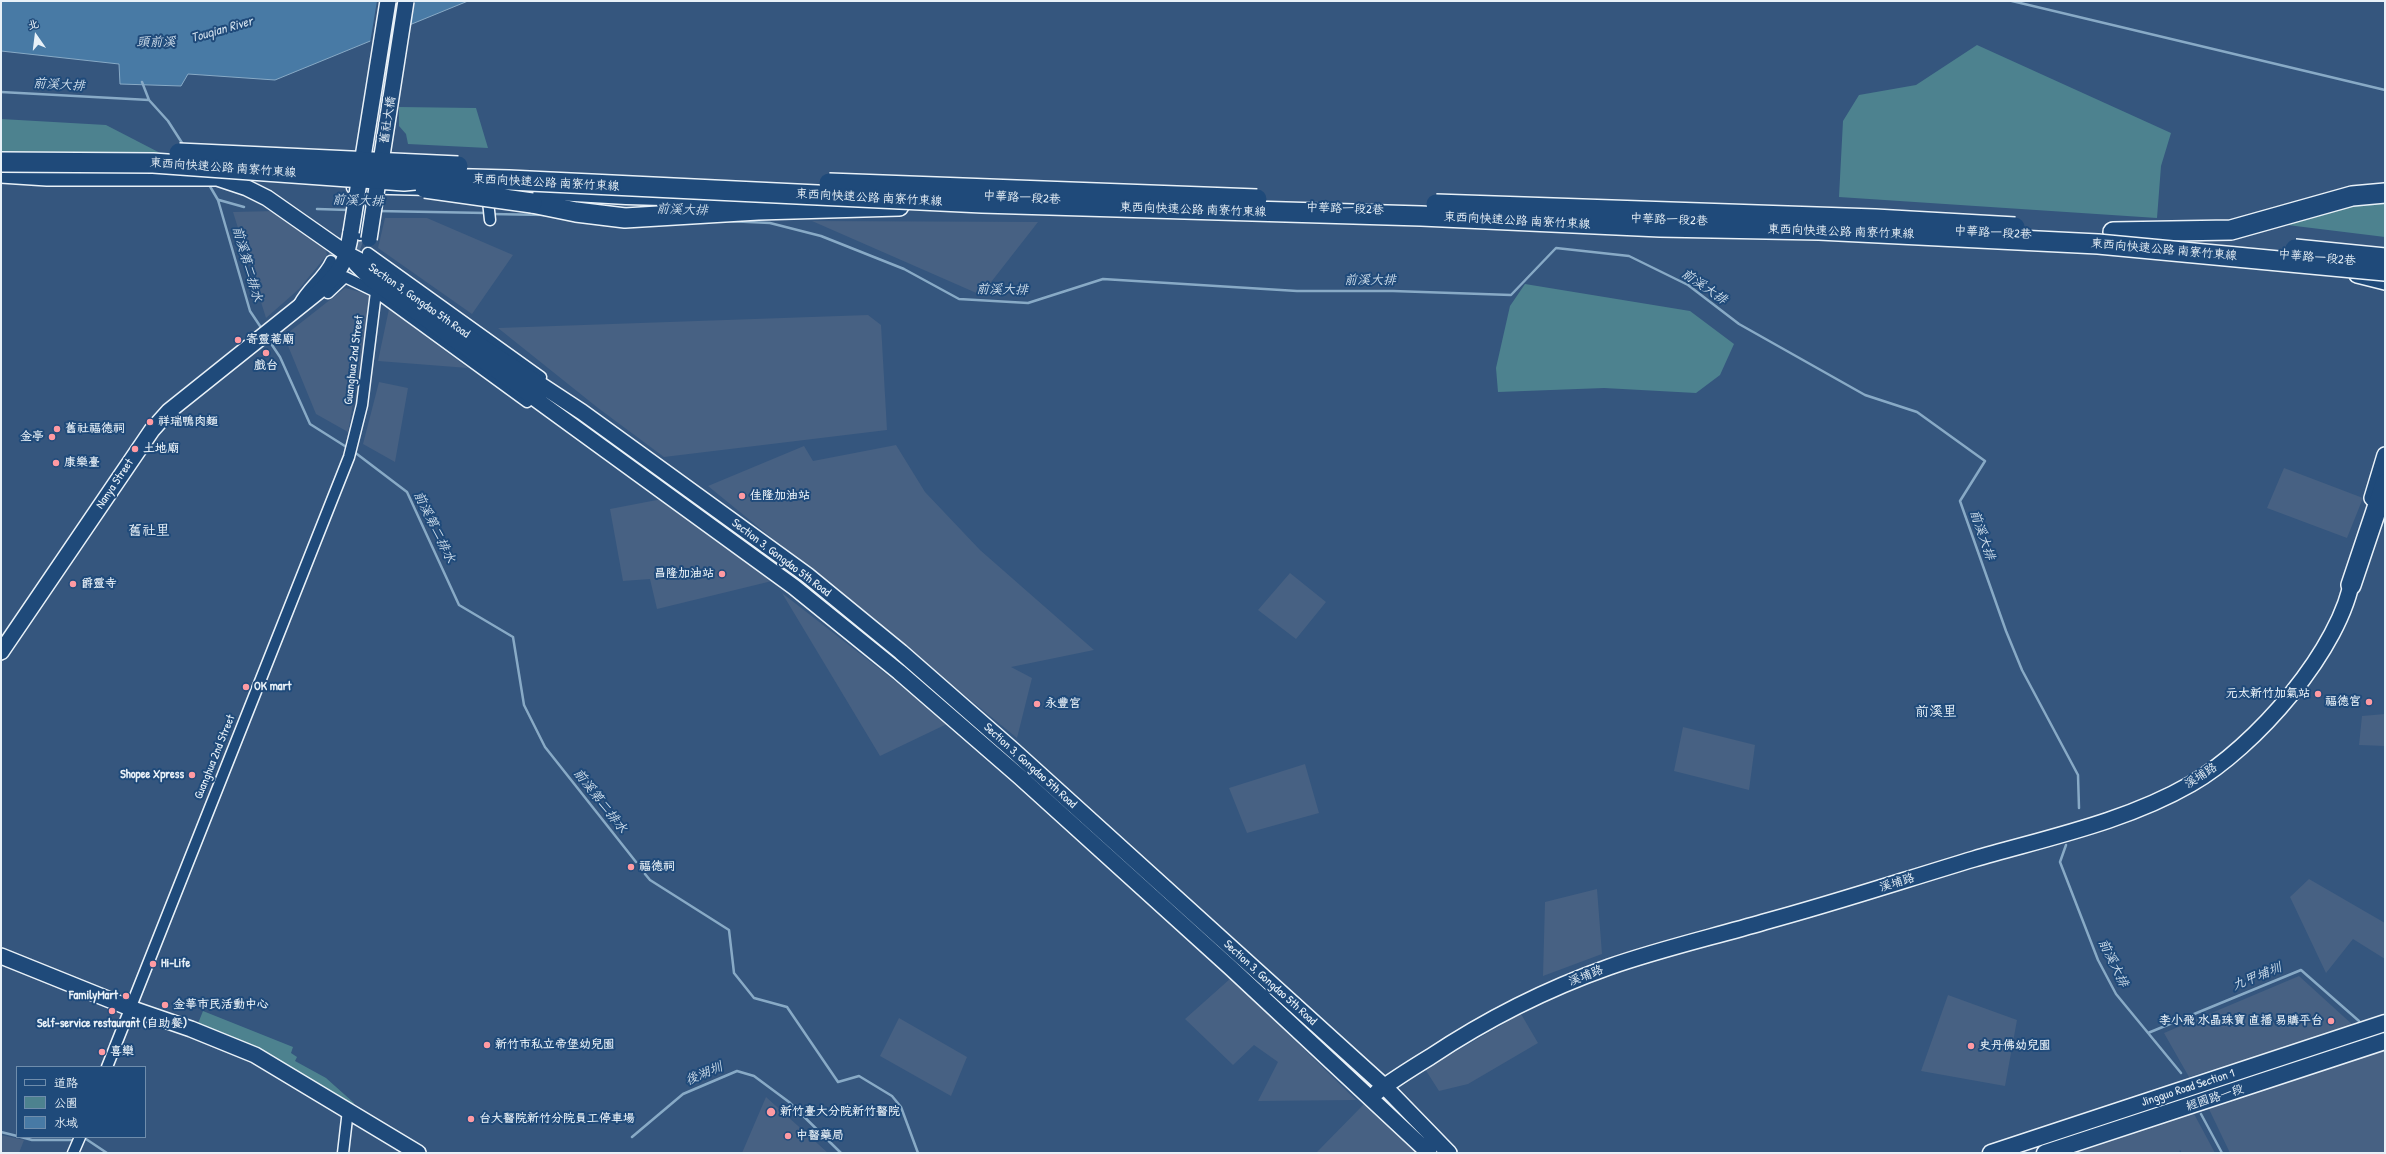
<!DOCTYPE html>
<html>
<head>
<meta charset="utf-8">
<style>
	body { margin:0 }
	#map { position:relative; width:2386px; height:1154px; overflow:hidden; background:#35567e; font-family:"Patrick Hand","LXGW WenKai TC",sans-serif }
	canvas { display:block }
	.frame { position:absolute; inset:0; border:2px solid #e8f1f8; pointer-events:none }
	.legend { position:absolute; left:16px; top:1066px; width:130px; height:72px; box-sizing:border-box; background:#1f4a7a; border:1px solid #6f8dac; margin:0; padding:5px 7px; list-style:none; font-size:12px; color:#e8f1f8 }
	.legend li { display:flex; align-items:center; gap:8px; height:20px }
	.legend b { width:20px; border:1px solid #6f8dac }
	.north { position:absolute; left:16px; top:16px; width:40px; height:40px; -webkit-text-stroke:3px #1f4a7a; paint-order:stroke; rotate:346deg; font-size:11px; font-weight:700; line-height:16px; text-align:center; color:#e8f1f8 }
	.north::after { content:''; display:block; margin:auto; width:14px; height:18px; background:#e8f1f8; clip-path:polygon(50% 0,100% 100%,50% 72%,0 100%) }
</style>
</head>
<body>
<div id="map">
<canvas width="2386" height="1154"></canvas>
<div class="frame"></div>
<ul class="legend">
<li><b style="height:5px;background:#1f4a7a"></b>道路</li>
<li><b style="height:11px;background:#4d828f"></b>公園</li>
<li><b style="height:11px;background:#487aa5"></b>水域</li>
</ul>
<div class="north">北</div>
</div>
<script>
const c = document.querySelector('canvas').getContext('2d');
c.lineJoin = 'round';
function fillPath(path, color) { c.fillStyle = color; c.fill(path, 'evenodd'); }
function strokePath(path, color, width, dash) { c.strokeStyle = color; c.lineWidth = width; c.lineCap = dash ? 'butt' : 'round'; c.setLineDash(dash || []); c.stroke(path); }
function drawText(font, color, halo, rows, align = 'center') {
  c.font = font + ' "Patrick Hand","LXGW WenKai TC",sans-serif'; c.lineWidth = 4; c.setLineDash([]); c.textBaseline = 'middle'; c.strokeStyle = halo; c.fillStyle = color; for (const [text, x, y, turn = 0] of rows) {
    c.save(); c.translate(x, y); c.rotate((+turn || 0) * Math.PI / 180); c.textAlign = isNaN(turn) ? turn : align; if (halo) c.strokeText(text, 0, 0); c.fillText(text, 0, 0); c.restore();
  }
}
const built = new Path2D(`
	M 275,211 L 325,247 L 327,255 L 299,289 L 266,318 L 233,212 Z
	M 385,218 L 427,218 L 513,255 L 472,314 L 378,248 Z
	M 812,221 L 1038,222 L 981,295 Z
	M 345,288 L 372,295 L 348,432 L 316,414 L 284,336 Z
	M 389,309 L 468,368 L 378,361 Z
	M 868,315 L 881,325 L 887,430 L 664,457 L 598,408 L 498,328 Z
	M 379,382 L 408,388 L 395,462 L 363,444 Z
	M 896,445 L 925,492 L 980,550 L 1094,650 L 1011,667 L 1032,678 L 1017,738 L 708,486 L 804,446 L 813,461 Z
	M 2284,468 L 2363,498 L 2347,538 L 2267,508 Z
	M 662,499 L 772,581 L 657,609 L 650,579 L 623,581 L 610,509 Z
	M 1290,573 L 1326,602 L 1296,639 L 1258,610 Z
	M 782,593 L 949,723 L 880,756 Z
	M 2385,714 L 2385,746 L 2359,745 L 2362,716 Z
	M 1683,727 L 1755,745 L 1749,790 L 1674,771 Z
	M 1305,764 L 1319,813 L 1247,833 L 1229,788 Z
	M 2309,879 L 2385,923 L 2385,959 L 2353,939 L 2326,973 L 2290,897 Z
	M 1597,889 L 1602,954 L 1543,976 L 1545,902 Z
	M 2299,976 L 2354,1026 L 2189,1077 L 2164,1033 Z
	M 1231,978 L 1356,1100 L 1258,1101 L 1278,1062 L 1254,1045 L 1233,1065 L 1185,1019 Z
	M 1948,995 L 2017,1020 L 2005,1086 L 1921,1071 Z
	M 1521,1014 L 1538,1043 L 1468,1084 L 1439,1091 L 1425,1069 Z
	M 899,1018 L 967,1057 L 951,1096 L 880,1056 Z
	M 2380,1048 L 2385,1052 L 2385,1153 L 2230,1153 L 2208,1107 Z
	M 766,1097 L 828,1153 L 742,1153 Z
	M 1367,1101 L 1420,1153 L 1316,1153 Z
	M 2193,1112 L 2215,1153 L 2182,1153 L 2180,1150 L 2179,1153 L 2076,1153 Z
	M 1,1135 L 24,1140 L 19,1153 L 1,1153 Z`);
const green = new Path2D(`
	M 1977,45 L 2171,133 L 2161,166 L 2157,218 L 1839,197 L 1843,121 L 1859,95 L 1916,85 Z
	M 399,107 L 476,108 L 488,148 L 408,144 L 406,134 L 399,126 Z
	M 1,119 L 106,125 L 166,156 L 1,152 Z
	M 2385,196 L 2385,237 L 2271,223 Z
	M 1525,284 L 1690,311 L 1734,344 L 1720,375 L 1696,393 L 1604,388 L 1498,392 L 1496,368 L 1510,306 Z
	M 203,1011 L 293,1047 L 291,1053 L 297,1057 L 295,1061 L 326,1078 L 354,1103 L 351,1108 L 197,1026 Z`);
const water = new Path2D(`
	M 1,1 L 468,1 L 275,80 L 188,74 L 181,86 L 120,84 L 119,64 L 1,51 Z`);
const pier = new Path2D(`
	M 377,1 L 415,1 L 410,27 L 370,43 Z`);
const stream = new Path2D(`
	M 2012,1 L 2385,90
	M 142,82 L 149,100
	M 1,92 L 149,100 L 168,121 L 184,146
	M 208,183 L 218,200 L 250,311 L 262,329
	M 219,200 L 244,207
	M 317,209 L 349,210
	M 378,211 L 486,213
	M 491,214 L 546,215
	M 727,221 L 770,223 L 821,236 L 904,269 L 959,299 L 1028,303 L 1103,279 L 1297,291 L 1393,291 L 1511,295 L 1556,248 L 1629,256 L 1688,285 L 1739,324 L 1865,395 L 1917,412 L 1985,461 L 1960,501 L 2006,631 L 2022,670 L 2078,775 L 2079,808
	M 268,339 L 280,357 L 310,424 L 348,448
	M 353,451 L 407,492 L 459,605 L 513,637 L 524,705 L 545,747 L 636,862
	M 2066,845 L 2060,862 L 2098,960 L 2116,994 L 2181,1073
	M 645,874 L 650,880 L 729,930 L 734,973 L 754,998 L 787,1007 L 838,1082 L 859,1076 L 892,1096 L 901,1107 L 918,1153
	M 2148,1033 L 2301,970 L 2359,1021
	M 2201,1114 L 2222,1153
	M 1,1132 L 17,1136
	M 21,1137 L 32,1140 L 71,1140
	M 632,1137 L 683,1094 L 737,1071 L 754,1076 L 789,1102 L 841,1153
	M 86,1139 L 107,1153`);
const streetTunnel = new Path2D(`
	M 331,261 L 343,234
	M 345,277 L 360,235`);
const street = new Path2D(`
	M 352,188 L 430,190
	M 522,193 L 626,199 L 734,202 L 748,195
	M 488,201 L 490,220
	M 360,235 L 367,188
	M 368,253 L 541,377
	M 328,293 L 345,277 L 376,292 L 527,402
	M 299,304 C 307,288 324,277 331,261
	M 107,1067 L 349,457 L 362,405 L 376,292
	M 73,1153 L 80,1137
	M 343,1153 L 348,1110`);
const secondary = new Path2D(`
	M 1,175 L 47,178 L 217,178 L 247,188 L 267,198 L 347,254 L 380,271 L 477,343 L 582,412 L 807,575 L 901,652 L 1014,751 L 1384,1086 L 1449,1153
	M 356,264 L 372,280 L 794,587 L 899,672 L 1020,777 L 1231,968 L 1429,1153
	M 2357,275 L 2385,282
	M 2372,498 L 2385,455
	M 1,652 L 152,430 L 169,411 L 324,287 C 343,269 347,257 351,232
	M 1,956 L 130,1008 L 191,1029 L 255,1055 L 418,1153
	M 1377,1092 C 1394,1079 1412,1068 1430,1057 C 1487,1019 1544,990 1609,967 C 1660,949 1713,937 1764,922 C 1835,903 1904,880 1974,859 C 2046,838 2125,822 2191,784 C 2254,748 2342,649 2353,575`);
const primary = new Path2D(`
	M 1991,1153 L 2385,1023
	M 2045,1153 L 2385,1041`);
const highway = new Path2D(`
	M 532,203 L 576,212 L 625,218 L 758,210 L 899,206
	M 2113,232 L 2231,230 L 2352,196 L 2385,193
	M 2351,585 L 2385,484`);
const secondaryBridge = new Path2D(`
	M 351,232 L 388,1
	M 369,239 L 406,1`);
const highwayBridge = new Path2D(`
	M 179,153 L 458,166
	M 1,162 L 153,163 L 404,181 L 436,178 L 509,180 L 982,203 L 1421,216 L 1660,227 L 1819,230 L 2098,244 L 2385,271
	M 829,183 L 1257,199
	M 425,188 L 532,203
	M 1436,204 L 1875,219 L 2015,227
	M 2295,249 L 2385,258`);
const markers = [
	[238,340,4,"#ff9aa2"],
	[266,353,4,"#ff9aa2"],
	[150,422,4,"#ff9aa2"],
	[57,429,4,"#ff9aa2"],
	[52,437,4,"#ff9aa2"],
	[135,449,4,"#ff9aa2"],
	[56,463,4,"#ff9aa2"],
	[742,496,4,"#ff9aa2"],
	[722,574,4,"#ff9aa2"],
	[73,584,4,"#ff9aa2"],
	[246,687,4,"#ff9aa2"],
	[2318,694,4,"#ff9aa2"],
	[2369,702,4,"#ff9aa2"],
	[1037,704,4,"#ff9aa2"],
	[192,775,4,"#ff9aa2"],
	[631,867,4,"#ff9aa2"],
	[153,964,4,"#ff9aa2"],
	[126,996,4,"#ff9aa2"],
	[165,1005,4,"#ff9aa2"],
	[112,1011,4,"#ff9aa2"],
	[2331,1021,4,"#ff9aa2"],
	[487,1045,4,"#ff9aa2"],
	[1971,1046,4,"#ff9aa2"],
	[102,1052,4,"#ff9aa2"],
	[771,1112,5,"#ff9aa2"],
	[471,1119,4,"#ff9aa2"],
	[788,1136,4,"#ff9aa2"]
];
const streetNames = [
	["舊社大橋",388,120,-81],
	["東西向快速公路 南寮竹東線",223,168,4],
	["東西向快速公路 南寮竹東線",546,183,3],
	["東西向快速公路 南寮竹東線",869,198,3],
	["中華路一段2巷",1022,198,3],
	["中華路一段2巷",1345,209,2],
	["東西向快速公路 南寮竹東線",1193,210,2],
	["中華路一段2巷",1669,220,2],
	["東西向快速公路 南寮竹東線",1517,221,3],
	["東西向快速公路 南寮竹東線",1841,232,2],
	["中華路一段2巷",1993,233,3],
	["東西向快速公路 南寮竹東線",2164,250,5],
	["中華路一段2巷",2317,258,5],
	["Section 3, Gongdao 5th Road",419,301,35],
	["Guanghua 2nd Street",354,360,-83],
	["Nanya Street",115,484,-56],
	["Section 3, Gongdao 5th Road",781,558,37],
	["Guanghua 2nd Street",215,757,-68],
	["Section 3, Gongdao 5th Road",1030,766,42],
	["溪埔路",2201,776,-33],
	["溪埔路",1897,883,-17],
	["溪埔路",1586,976,-21],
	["Section 3, Gongdao 5th Road",1270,983,42],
	["Jingguo Road Section 1",2188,1088,-18],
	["經國路一段",2215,1098,-18]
];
const poiNames = [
	["寄靈菴廟",246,340],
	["戲台",266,366,"center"],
	["祥瑞鴨肉麵",158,422],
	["舊社福德祠",65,429],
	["金亭",44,437,"right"],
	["土地廟",143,449],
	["康樂臺",64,463],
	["佳隆加油站",750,496],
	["昌隆加油站",714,574,"right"],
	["爵靈寺",81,584],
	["OK mart",254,687],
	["元太新竹加氣站",2310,694,"right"],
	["福德宮",2361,702,"right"],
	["永豐宮",1045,704],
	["Shopee Xpress",184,775,"right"],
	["福德祠",639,867],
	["Hi-Life",161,964],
	["FamilyMart",118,996,"right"],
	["金華市民活動中心",173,1005],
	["李小飛 水晶珠寶 直播 易購平台",2323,1021,"right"],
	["Self-service restaurant (自助餐)",112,1024,"center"],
	["新竹市私立帝堡幼兒園",495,1045],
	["史丹佛幼兒園",1979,1046],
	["喜欒",110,1052],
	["新竹臺大分院新竹醫院",780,1112],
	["台大醫院新竹分院員工停車場",479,1119],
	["中醫藥局",796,1136]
];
const waterNames = [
	["Touqian River",222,30,-16],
	["頭前溪",156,43],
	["前溪大排",59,85,3],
	["前溪大排",358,201,2],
	["前溪大排",682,210,2],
	["前溪第二排水",247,264,74],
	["前溪大排",1370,281],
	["前溪大排",1704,287,34],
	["前溪大排",1002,290,1],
	["前溪第二排水",434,527,64],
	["前溪大排",1982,535,71],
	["前溪第二排水",600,801,52],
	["前溪大排",2113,963,64],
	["九甲埔圳",2257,977,-22],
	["後湖圳",704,1074,-23]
];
const quarterNames = [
	["舊社里",149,531],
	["前溪里",1936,712]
];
fillPath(built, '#476183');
fillPath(green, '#4d828f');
fillPath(water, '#487aa5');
strokePath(water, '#88aac6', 1);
fillPath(pier, '#35567e');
strokePath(stream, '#88aac6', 2.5);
strokePath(streetTunnel, '#506d90', 10, [10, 5]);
strokePath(street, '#e8f1f8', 13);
strokePath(secondary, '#e8f1f8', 18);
strokePath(primary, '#e8f1f8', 19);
strokePath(highway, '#e8f1f8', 22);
strokePath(street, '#1f4a7a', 10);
strokePath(secondary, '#1f4a7a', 15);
strokePath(primary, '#1f4a7a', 16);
strokePath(highway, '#1f4a7a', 19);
strokePath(secondaryBridge, '#e8f1f8', 18, []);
strokePath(highwayBridge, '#e8f1f8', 22, []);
strokePath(secondaryBridge, '#1f4a7a', 15);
strokePath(highwayBridge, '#1f4a7a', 19);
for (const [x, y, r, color] of markers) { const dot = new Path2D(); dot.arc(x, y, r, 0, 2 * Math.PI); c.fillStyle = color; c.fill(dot); strokePath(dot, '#1f4a7a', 1.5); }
drawText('12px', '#e8f1f8', '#1f4a7a', streetNames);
drawText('bold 12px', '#e8f1f8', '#1f4a7a', poiNames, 'left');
drawText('italic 13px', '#d0dfec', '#1f4a7a', waterNames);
drawText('14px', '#e8f1f8', '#1f4a7a', quarterNames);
</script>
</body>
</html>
